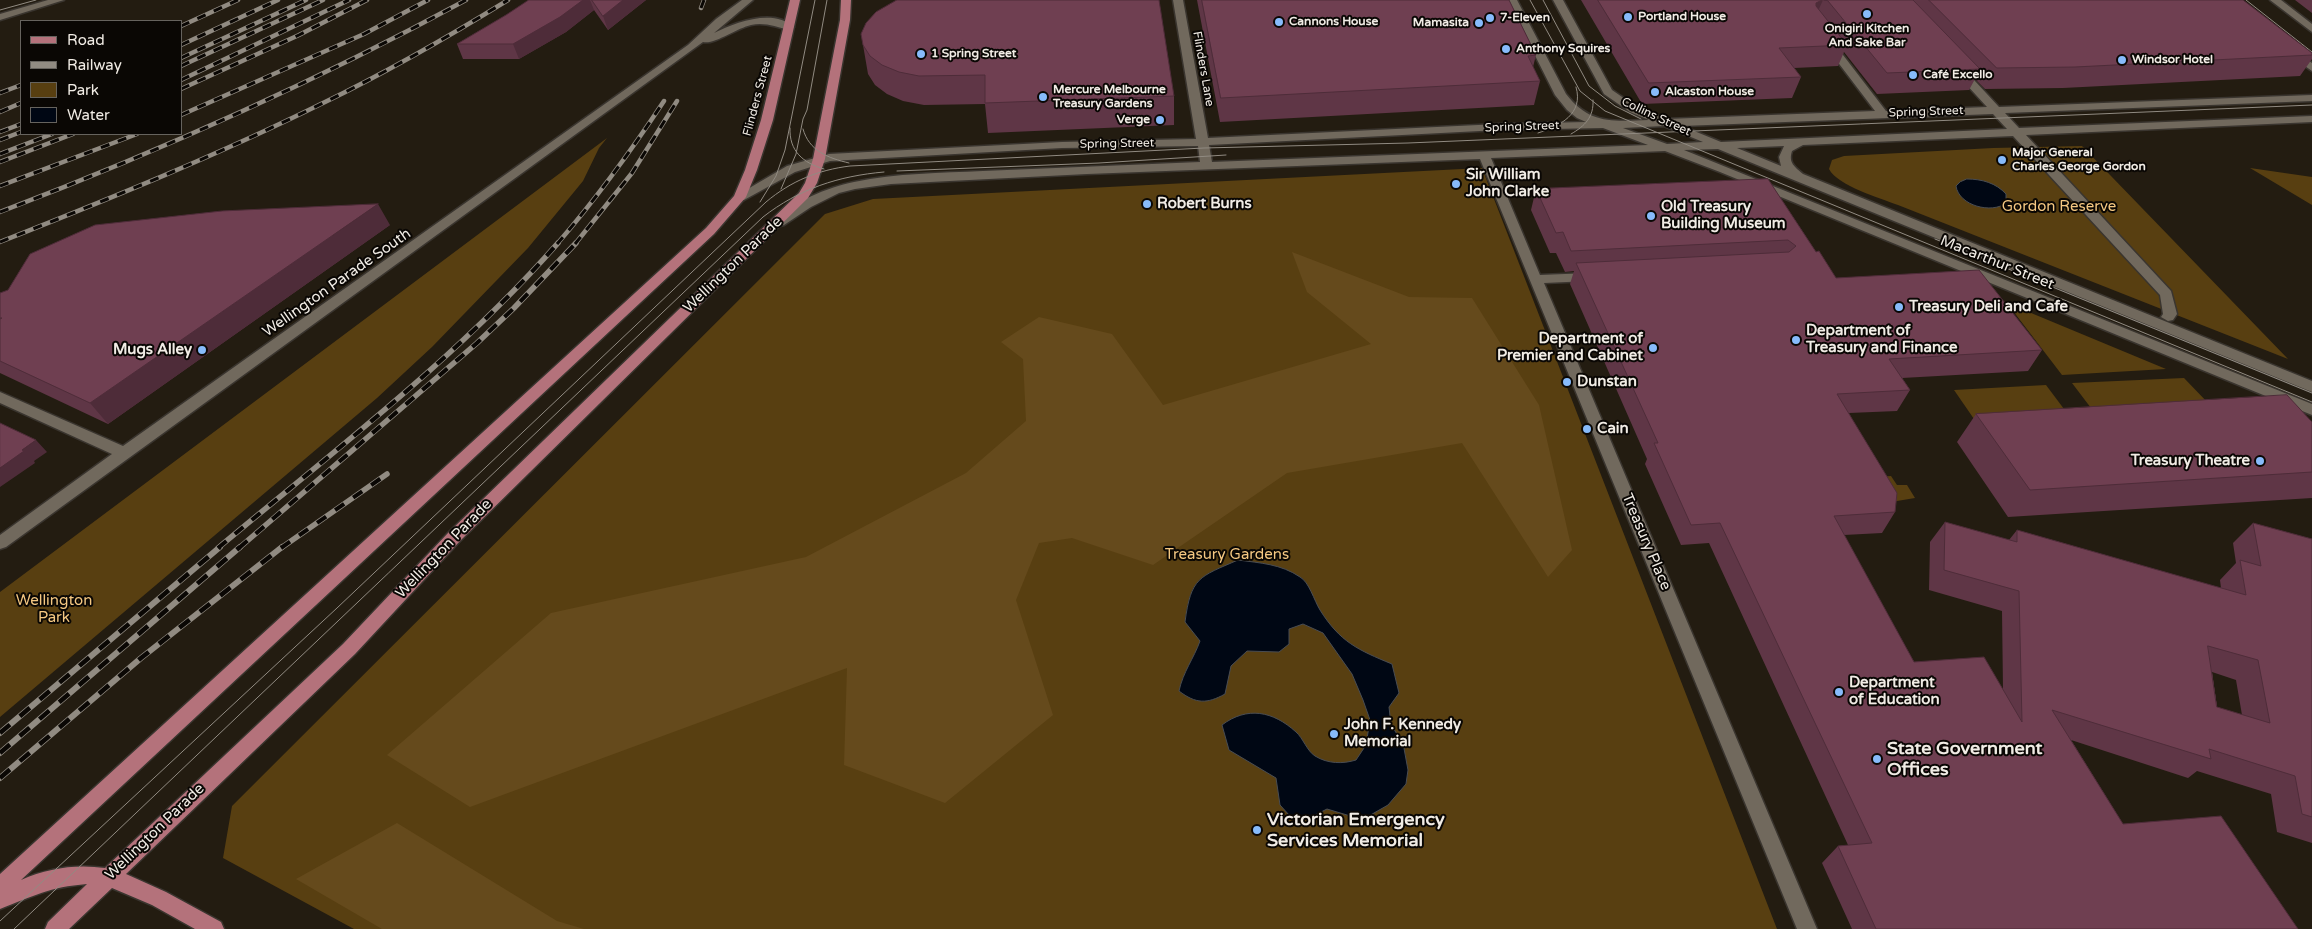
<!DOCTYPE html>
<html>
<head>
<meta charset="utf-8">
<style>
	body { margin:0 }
	#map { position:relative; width:2312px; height:929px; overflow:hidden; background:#231c11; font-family:"Varela Round",sans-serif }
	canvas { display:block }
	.legend { position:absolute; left:20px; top:20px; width:162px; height:115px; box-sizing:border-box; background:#0a0704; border:1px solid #66635e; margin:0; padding:6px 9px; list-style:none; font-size:15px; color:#f1ece5 }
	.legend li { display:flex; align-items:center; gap:10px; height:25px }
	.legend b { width:25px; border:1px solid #66635e }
</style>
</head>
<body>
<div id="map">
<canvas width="2312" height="929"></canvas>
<ul class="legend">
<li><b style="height:6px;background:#b4727b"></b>Road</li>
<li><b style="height:6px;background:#918b82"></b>Railway</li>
<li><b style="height:14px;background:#583f11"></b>Park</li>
<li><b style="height:14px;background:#000714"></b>Water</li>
</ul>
</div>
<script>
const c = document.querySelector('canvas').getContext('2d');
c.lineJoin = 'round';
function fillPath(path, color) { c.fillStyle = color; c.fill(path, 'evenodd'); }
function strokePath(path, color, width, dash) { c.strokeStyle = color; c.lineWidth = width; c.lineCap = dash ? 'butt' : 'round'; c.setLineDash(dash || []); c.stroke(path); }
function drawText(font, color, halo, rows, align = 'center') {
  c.font = font + ' "Varela Round",sans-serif'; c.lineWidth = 4; c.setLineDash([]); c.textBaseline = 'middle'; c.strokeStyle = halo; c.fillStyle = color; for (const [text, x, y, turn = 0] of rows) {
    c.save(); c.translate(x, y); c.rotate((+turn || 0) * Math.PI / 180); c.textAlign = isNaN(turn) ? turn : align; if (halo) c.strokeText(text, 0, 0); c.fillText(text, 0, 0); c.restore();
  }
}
const green = new Path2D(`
	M 607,138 L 599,148 L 583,181 L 528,248 L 432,347 L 377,398 L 0,717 L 0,592 Z
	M 2082,146 L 2288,359 L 1898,205 C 1880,198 1838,186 1829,169 L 1832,160 L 1844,156 L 1993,148 Z
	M 1482,168 L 1777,929 L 354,929 L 223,858 L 232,806 L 825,214 L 873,199 Z
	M 2250,168 L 2312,177 L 2312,205 Z
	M 2007,303 L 2166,369 L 2062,375 Z
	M 2184,378 L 2210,405 L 2094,412 L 2072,383 Z
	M 2046,385 L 2067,413 L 1974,419 L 1954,390 Z
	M 1891,476 L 1897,485 L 1907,485 L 1915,498 L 1891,502 L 1876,477 Z`);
const forest = new Path2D(`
	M 1292,252 L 1409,297 L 1472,298 L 1539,405 L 1572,550 L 1548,577 L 1462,443 L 1287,473 L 1153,565 L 1072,538 L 1039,543 L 1016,600 L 1053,715 L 945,803 L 844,765 L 847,668 L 470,807 L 387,755 L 551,613 L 806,557 L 966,473 L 1026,421 L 1023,359 L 1001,342 L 1039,317 L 1112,334 L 1163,405 L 1371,344 L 1307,292 Z
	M 397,823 L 557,921 L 584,929 L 382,929 L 296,879 Z`);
const water = new Path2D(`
	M 1967,179 C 1982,179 1996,183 2006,194 L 2006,203 C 1992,214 1959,206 1956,186 L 1960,182 Z
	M 1238,560 C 1260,563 1281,564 1300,577 C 1309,582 1314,600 1320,610 C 1340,642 1358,650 1392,664 L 1399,693 L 1389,707 L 1391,725 L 1403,743 L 1408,770 L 1406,784 L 1388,805 L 1367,817 L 1347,815 L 1327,809 L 1311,817 L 1290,816 L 1280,805 L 1276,778 L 1229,750 L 1222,725 C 1247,706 1273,711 1296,732 C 1303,738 1307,751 1315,756 C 1328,764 1343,764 1356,760 L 1366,745 L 1370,720 L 1363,700 L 1352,674 L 1323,633 L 1303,624 L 1289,629 L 1289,644 L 1279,652 L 1247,651 L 1231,666 L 1225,694 C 1207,704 1196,704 1179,691 C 1183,672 1194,658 1200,641 L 1185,622 C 1191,577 1199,577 1238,560 Z`);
const minor = new Path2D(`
	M 48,0 L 64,0 L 0,20 L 0,14 Z
	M 742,0 L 753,0 L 714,33 C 735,22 774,8 794,27 L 789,30 C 776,27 765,22 751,25 C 737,28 714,45 703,42 L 6,547 L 0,549 L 0,535 L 112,454 L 0,403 L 0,392 L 123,446 L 688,45 L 716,19 Z
	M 1173,0 L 1183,0 L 1208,138 L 1499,124 L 1586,122 L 1577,118 L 1567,110 L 1555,95 L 1507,0 L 1517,0 L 1566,94 C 1590,125 1613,121 1649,120 L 1630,112 L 1604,94 L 1553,0 L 1563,0 L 1612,90 L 1638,108 L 1667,119 L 1875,111 L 1824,44 L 1829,41 L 1833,42 L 1886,111 L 1987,107 L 1954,71 L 1953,69 L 1958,66 L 1962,67 L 1999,107 L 2312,95 L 2312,101 L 2005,113 L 2019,128 L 2312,116 L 2312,122 L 2026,135 L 2171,291 L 2177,314 L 2173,320 L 2168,321 L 2161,317 L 2163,314 L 2160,295 L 2013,136 L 1803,145 L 1792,151 C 1788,163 1795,167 1803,174 L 2312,381 L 2312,392 L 1718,149 L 1684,150 L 2312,404 L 2312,415 L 1720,172 L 1665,151 L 1491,158 L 1540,275 L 1590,273 L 1597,277 L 1590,281 L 1544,283 L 1817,929 L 1797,929 L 1480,159 L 1087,174 L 891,184 L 855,189 L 839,193 L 811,207 L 784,225 L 780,226 L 774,222 C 789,202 830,187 854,182 C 897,173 941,173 983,171 C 1056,168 1128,165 1200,162 L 1198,146 L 1062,148 L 830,161 L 795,172 L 744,200 L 736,200 L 734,197 L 787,166 L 829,154 L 1062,142 L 1196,139 ZM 1993,114 L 2007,129 L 1721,142 L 1682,126 ZM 1664,126 L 1703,142 L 1667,144 L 1623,128 ZM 1603,128 L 1648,145 L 1212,162 L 1209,145 L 1499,130 ZM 1784,146 L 1779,157 L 1781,166 L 1737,148 Z
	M 2270,0 L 2281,0 L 2312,24 L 2312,32 Z
	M 2292,49 L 2312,63 L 2312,71 L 2288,54 L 2288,50 Z`);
const major = new Path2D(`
	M 790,0 L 800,0 L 773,120 L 757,170 L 746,197 L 714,234 L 21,880 C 48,868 76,864 105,868 L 343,644 L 448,533 L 799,193 L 805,183 L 813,159 L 840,20 L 841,0 L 851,0 L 850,20 L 825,159 L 817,183 L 808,198 L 460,541 L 355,654 L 126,874 L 166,892 L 221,922 L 224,929 L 195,929 L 152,905 L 112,888 L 69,929 L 45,929 L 48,922 L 87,884 C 49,887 34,896 0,909 L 0,874 L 706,228 L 734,196 L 745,170 L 761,120 Z`);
const tram = new Path2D(`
	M 1530,0 L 1580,91 L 1605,111 L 2312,402
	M 1543,0 L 1589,86 L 1615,106 L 1641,119
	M 2246,0 L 2312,52
	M 0,10 L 36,0
	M 790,128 C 789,151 803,163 824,169
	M 803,129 C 809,151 828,158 849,163
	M 1538,133 C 1560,126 1584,114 1576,87
	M 1571,134 C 1585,126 1594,117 1593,100
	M 897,171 L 1099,163 L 1226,155
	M 781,189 L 796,154 L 803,119 L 807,110 L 827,0
	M 760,202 L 776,176 L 785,150 L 815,0
	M 1935,239 L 2312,393
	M 0,921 L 337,608 L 766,202 C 791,181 818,170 850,166 L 1204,148 L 1408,143 L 2312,105
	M 14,929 L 763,217 C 799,189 838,176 884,172`);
const railFar2 = new Path2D(`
	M 701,8 L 704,0
	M 181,26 L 238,0
	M 181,45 L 278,0
	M 181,58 L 306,0
	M 181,66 L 323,0
	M 181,80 L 349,0
	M 181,89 L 299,35 L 367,0
	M 0,93 L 21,85
	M 0,112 L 21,103
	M 181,115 L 364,34 L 428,0
	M 0,132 L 21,124
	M 0,140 L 21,132
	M 0,154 L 52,134
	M 0,162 L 73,134
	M 0,186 L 137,134
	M 0,212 C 160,151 315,82 466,0
	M 0,242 C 109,199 218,155 323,103 C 387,72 448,37 508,0
	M 557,244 C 596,199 631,151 664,101
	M 575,244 L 632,173 L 677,101`);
const railFar1 = new Path2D(`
	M 218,548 C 334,451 458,357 558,243
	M 239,548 L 477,343 L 514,308 L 576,243
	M 281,548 L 387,474`);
const rail = new Path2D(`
	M 0,733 L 220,547
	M 0,753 L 240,547
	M 0,778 L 141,658 L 282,547`);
const wall = new Path2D(`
	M 529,0 L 646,0 L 608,30 L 594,10 L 566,32 L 519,59 L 463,59 L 457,44 L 506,15 Z
	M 1197,0 L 1509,0 L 1536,55 L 1533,67 L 1540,81 L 1534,105 L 1220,122 Z
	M 1581,0 L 2243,0 L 2312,53 L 2312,59 L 2300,76 L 2063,88 L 1985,89 L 1975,79 L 1969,90 L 1877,94 L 1844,52 L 1838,66 L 1794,68 L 1801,77 L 1792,98 L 1642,104 Z
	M 2295,0 L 2312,0 L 2312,13 Z
	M 863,45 L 1174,96 L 1174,125 L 988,133 L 985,104 L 924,105 L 903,101 L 887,94 L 875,85 L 868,74 Z
	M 1768,179 L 1816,252 L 1836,278 L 2042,350 L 2028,371 L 1902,378 L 1910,390 L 1897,411 L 1849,413 L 1895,512 L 1882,533 L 1844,535 L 1914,662 L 2003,690 L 2002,611 L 1929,590 L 1930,542 L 1945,522 L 2009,540 L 2017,530 L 2221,588 L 2220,580 L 2236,563 L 2233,543 L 2253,523 L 2312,539 L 2312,843 L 2277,832 L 2271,794 L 2197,771 L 2188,778 L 2071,740 L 2123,824 L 2298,929 L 1852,929 L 1822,863 L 1838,846 L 1848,845 L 1709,543 L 1681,545 L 1645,464 L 1647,459 L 1570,284 L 1574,271 L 1565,272 L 1556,253 L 1550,253 L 1531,210 L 1536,189 ZM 2212,672 L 2236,680 L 2242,715 L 2217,707 Z
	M 390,225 L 108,424 L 0,373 L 0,293 Z
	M 1976,414 L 2312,422 L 2312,498 L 2008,517 L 1957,442 Z`);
const shadedWall = new Path2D(`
	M 583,0 L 590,0 L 594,10 L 566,32 L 519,59 L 513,44 Z
	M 623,0 L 646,0 L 608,30 L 603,16 Z
	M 1823,0 L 1814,20 L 1816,3 Z
	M 378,204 L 390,225 L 108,424 L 90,403 Z
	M 36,440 L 47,452 L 34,461 L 35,463 L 0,487 L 0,468 L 22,450 Z`);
const building = new Path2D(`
	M 529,0 L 583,0 L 560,17 L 513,44 L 457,44 L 506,15 Z
	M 592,0 L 623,0 L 603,16 Z
	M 897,0 L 1159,0 L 1174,96 L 985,103 L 985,75 L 919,76 L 899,72 L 882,65 L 870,56 L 863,45 L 861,34 L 866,23 L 876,12 Z
	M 1202,0 L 1509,0 L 1536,55 L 1528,56 L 1540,81 L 1221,98 Z
	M 1598,0 L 1822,0 L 1816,3 L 1816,6 L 1847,45 L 1779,48 L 1801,77 L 1649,83 Z
	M 1824,0 L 1913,0 L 1980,69 L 1887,73 L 1828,1 Z
	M 1929,0 L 2243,0 L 2312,53 L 2312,55 L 2075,67 L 1997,68 Z
	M 1768,179 L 1816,252 L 1819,251 L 1836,278 L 1979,270 L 2042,350 L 1889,359 L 1910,390 L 1837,394 L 1897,493 L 1895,512 L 1834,516 L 1914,662 L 1984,657 L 2022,722 L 2019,591 L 1944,570 L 1945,522 L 2017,542 L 2017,530 L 2246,595 L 2240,560 L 2261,566 L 2253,523 L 2312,539 L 2312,817 L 2302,814 L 2295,776 L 2209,749 L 2211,759 L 2052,710 L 2123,824 L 2221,816 L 2298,929 L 1876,929 L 1838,846 L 1872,843 L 1720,523 L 1691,525 L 1654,443 L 1658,443 L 1576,263 L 1789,252 L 1796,246 L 1788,240 L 1571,251 L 1563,232 L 1556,233 L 1536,189 ZM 2208,646 L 2258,660 L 2270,723 L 2217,707 Z
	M 378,204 L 90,403 L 0,361 L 0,319 L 2,318 L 0,318 L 0,293 L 8,290 L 30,254 L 95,225 L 222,211 Z
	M 2287,395 L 2312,422 L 2312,472 L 2030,490 L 1976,414 Z
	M 0,423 L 36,440 L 22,450 L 24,451 L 0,468 Z`);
const markers = [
	[1867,14,5,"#87bbfb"],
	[1628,17,5,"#87bbfb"],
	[1490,18,5,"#87bbfb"],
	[1279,22,5,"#87bbfb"],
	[1479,23,5,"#87bbfb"],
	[1506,49,5,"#87bbfb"],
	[921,54,5,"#87bbfb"],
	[2122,60,5,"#87bbfb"],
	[1913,75,5,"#87bbfb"],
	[1655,92,5,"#87bbfb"],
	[1043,97,5,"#87bbfb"],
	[1160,120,5,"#87bbfb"],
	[2002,160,5,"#87bbfb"],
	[1456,184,5,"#87bbfb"],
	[1147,204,5,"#87bbfb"],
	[1651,216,5,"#87bbfb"],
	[1899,307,5,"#87bbfb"],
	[1796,340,5,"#87bbfb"],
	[1653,348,5,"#87bbfb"],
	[202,350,5,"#87bbfb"],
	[1567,382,5,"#87bbfb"],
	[1587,429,5,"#87bbfb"],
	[2260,461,5,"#87bbfb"],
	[1839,692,5,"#87bbfb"],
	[1334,734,5,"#87bbfb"],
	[1877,759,5,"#87bbfb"],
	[1257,830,5,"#87bbfb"]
];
const farPoinames = [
	["Portland House",1638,17],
	["7-Eleven",1500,18],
	["Cannons House",1289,22],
	["Mamasita",1469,23,"right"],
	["Onigiri Kitchen",1867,29,"center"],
	["And Sake Bar",1867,43,"center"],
	["Anthony Squires",1516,49],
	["1 Spring Street",931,54],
	["Windsor Hotel",2132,60],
	["Café Excello",1923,75],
	["Mercure Melbourne",1053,90],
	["Treasury Gardens",1053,104],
	["Alcaston House",1665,92],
	["Verge",1150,120,"right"],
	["Major General",2012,153],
	["Charles George Gordon",2012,167]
];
const farStreetnames = [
	["Flinders Lane",1203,69,80],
	["Flinders Street",758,96,-75],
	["Spring Street",1926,112,-2],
	["Collins Street",1656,117,25],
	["Spring Street",1522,127,-2],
	["Spring Street",1117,144,-1]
];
const poiNames = [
	["Sir William",1466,175],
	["John Clarke",1466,192],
	["Robert Burns",1157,204],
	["Old Treasury",1661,207],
	["Building Museum",1661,224],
	["Treasury Deli and Cafe",1909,307],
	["Department of",1806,331],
	["Treasury and Finance",1806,348],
	["Department of",1643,339,"right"],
	["Premier and Cabinet",1643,356,"right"],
	["Mugs Alley",192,350,"right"],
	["Dunstan",1577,382],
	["Cain",1597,429],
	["Treasury Theatre",2250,461,"right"],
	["Department",1849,683],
	["of Education",1849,700],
	["John F. Kennedy",1344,725],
	["Memorial",1344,742]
];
const parkNames = [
	["Gordon Reserve",2059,207],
	["Treasury Gardens",1227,555],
	["Wellington",54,601],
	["Park",54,618]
];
const streetNames = [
	["Macarthur Street",1997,263,22],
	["Wellington Parade",733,265,-44],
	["Wellington Parade South",337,283,-35],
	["Treasury Place",1646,542,67],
	["Wellington Parade",444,549,-46],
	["Wellington Parade",155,832,-44]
];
const nearPoinames = [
	["State Government",1887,749],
	["Offices",1887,770],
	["Victorian Emergency",1267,820],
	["Services Memorial",1267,841]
];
fillPath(green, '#583f11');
fillPath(forest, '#654a1c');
fillPath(water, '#000714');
strokePath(water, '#484c53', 1);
strokePath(minor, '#3a352f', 3);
strokePath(major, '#3a352f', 3);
fillPath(minor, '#71695d');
fillPath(major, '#b4727b');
strokePath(tram, '#918b82', 1);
strokePath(railFar2, '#918b82', 4.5);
strokePath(railFar1, '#918b82', 5.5);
strokePath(rail, '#918b82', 6);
strokePath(railFar2, '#0a0704', 3, [9]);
strokePath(railFar1, '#0a0704', 4, [11]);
strokePath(rail, '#0a0704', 4.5, [13]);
fillPath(wall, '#5f3646');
fillPath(shadedWall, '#4e2c39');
fillPath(building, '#6f3f51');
strokePath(building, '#4e2c39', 1);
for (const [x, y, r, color] of markers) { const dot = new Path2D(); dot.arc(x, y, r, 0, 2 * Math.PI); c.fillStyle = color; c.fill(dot); strokePath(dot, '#0a0704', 2); }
drawText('bold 12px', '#f1ece5', '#0a0704', farPoinames, 'left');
drawText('12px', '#f1ece5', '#0a0704', farStreetnames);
drawText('bold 15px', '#f1ece5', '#0a0704', poiNames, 'left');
drawText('15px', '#f5c882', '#0a0704', parkNames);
drawText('15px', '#f1ece5', '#0a0704', streetNames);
drawText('bold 18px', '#f1ece5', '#0a0704', nearPoinames, 'left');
</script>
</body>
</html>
